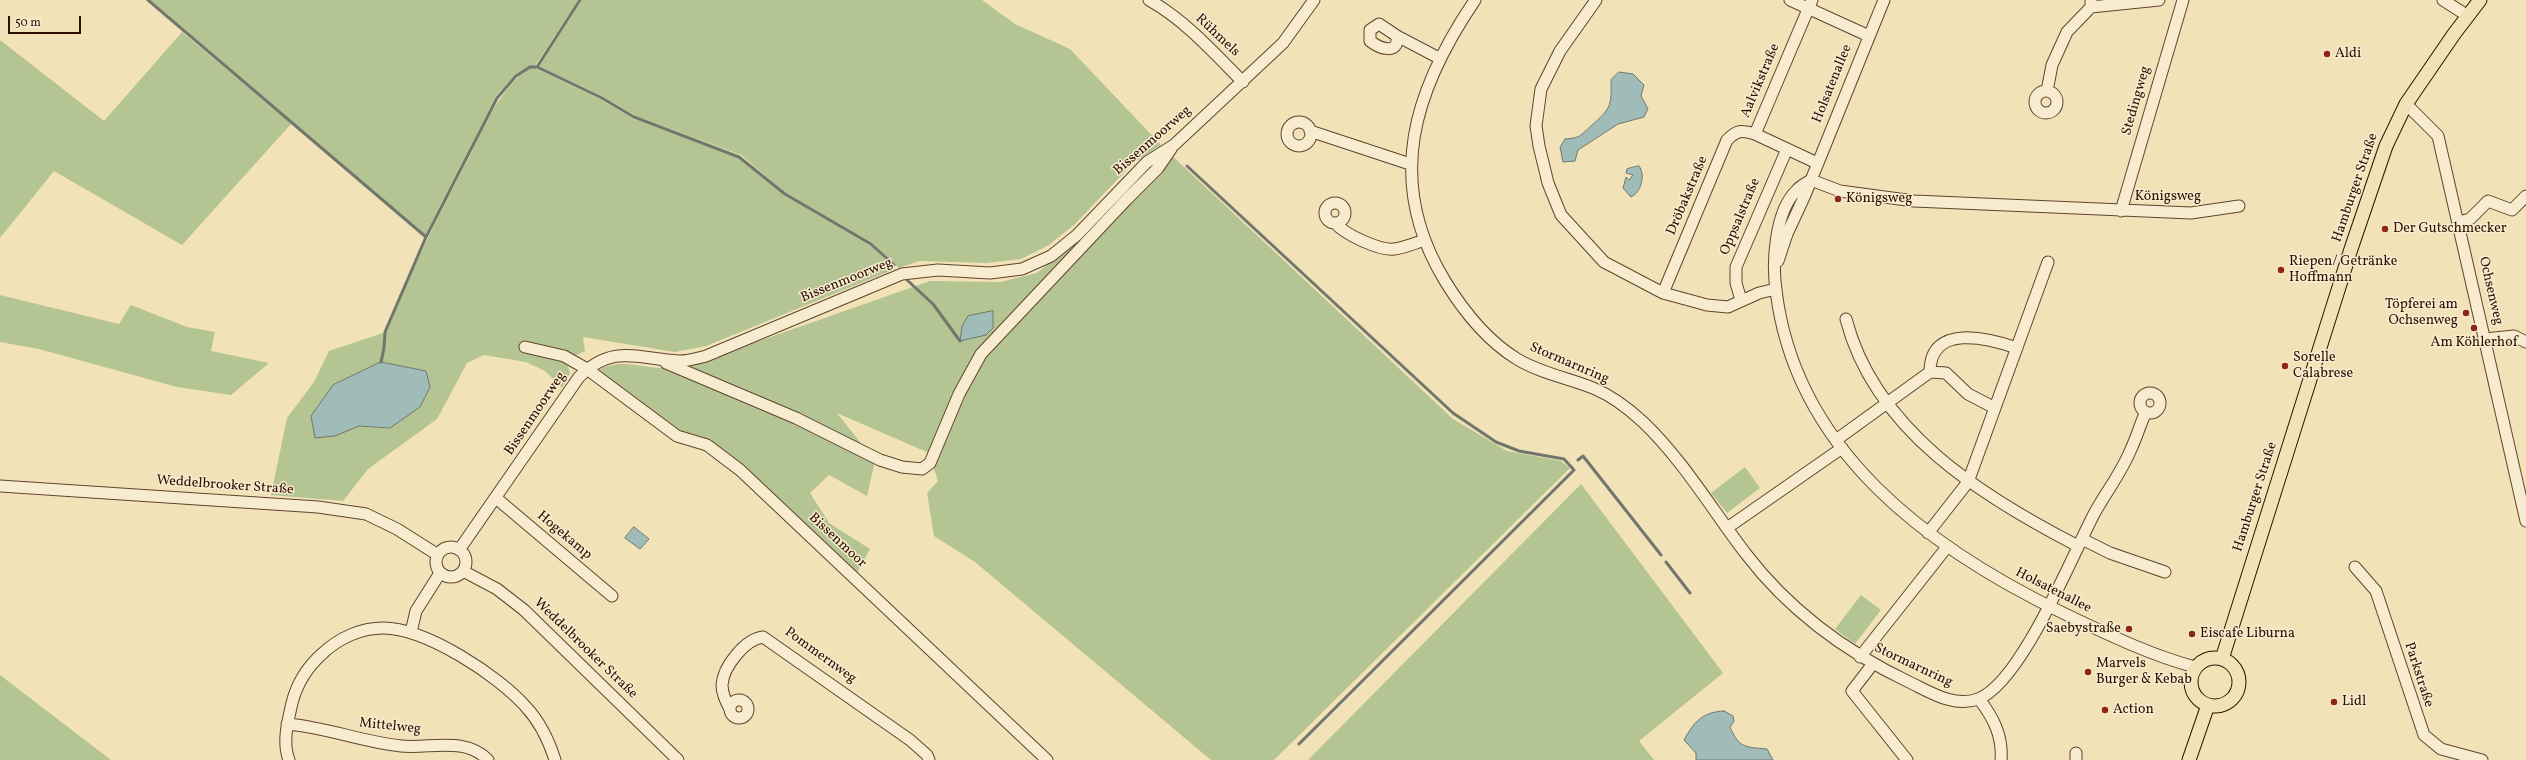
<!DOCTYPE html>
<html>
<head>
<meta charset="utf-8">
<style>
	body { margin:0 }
	#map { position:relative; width:2526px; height:760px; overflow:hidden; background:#f2e2b7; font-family:Vollkorn,serif }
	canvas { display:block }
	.scale { position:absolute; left:8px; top:16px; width:73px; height:18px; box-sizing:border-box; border:2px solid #2e1000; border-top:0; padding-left:5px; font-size:12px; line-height:14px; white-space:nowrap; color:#2e1000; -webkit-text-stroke:3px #f7ecd0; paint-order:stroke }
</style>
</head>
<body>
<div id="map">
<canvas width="2526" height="760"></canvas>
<div class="scale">50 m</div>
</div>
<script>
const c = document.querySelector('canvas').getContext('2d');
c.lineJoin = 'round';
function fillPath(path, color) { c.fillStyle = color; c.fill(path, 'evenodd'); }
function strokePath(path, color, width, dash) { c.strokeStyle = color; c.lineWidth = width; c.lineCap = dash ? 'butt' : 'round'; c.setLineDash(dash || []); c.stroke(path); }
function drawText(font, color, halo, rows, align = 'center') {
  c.font = font + ' Vollkorn,serif'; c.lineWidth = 3; c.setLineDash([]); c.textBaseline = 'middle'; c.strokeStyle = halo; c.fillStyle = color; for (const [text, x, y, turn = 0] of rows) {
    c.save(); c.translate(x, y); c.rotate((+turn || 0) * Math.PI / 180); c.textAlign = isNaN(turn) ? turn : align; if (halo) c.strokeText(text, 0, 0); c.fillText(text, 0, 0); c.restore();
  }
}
const green = new Path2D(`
	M 150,0 L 578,0 L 535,66 L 530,66 L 516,74 L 496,96 L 425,235 Z
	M 582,0 L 982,0 L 1015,24 L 1070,49 L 1161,145 L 1133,163 L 1075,224 L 1049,245 L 1021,259 L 986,263 L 920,261 L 899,268 L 872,243 L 786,193 L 741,155 L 636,116 L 602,96 L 539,67 Z
	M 182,32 L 291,124 L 182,245 L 54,171 L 0,238 L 0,40 L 104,121 Z
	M 530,68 L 535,68 L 602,100 L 634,119 L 739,158 L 785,195 L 871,245 L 895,269 L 706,346 L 675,352 L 583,337 L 585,351 L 566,360 L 570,373 L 562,388 L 545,371 L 526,362 L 484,355 L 467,363 L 437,419 L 368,469 L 343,501 L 271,495 L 287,418 L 314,382 L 329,351 L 386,332 C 409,275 436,220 465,165 C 483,131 497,90 530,68 ZM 381,362 L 426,371 L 390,428 L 359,426 L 333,385 Z
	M 1167,151 L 1453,419 L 1507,451 L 1561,461 L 1570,468 L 1274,760 L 1211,760 L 975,562 L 934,536 L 927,493 L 938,481 L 929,453 L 837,413 L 875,461 L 867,496 L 829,475 L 810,493 L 829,523 L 870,549 L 856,575 L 740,467 L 679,434 L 600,375 L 599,370 C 616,360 631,365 650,367 C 662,369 673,367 685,367 L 930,281 L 1000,282 L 1037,273 L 1093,225 L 1146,166 Z
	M 0,295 L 119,324 L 131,305 L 187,327 L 215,332 L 211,351 L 269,363 L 231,395 L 177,387 L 39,349 L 0,342 Z
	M 1745,467 L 1760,488 L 1727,513 L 1711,493 Z
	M 1581,484 L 1723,673 L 1639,741 L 1654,760 L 1308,760 Z
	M 1861,595 L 1881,610 L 1855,644 L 1835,629 Z
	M 0,675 L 111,760 L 0,760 Z`);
const water = new Path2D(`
	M 1619,72 L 1633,74 L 1644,85 L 1641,96 L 1648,109 L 1644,117 L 1618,124 L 1578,150 L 1575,161 L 1563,162 L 1560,147 L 1565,139 C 1580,138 1580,136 1591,126 C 1610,109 1612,107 1611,80 Z
	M 1639,166 C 1646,174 1641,193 1631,197 L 1623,188 L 1626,177 L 1629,180 L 1633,175 L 1626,173 L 1627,169 Z
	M 993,311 L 993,328 L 986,335 L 960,341 L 962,326 L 968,316 Z
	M 381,362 L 426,371 L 430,387 L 420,407 L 390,428 L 359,426 L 335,436 L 315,438 L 311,416 L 333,385 Z
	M 634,527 L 649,539 L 640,549 L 625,538 Z
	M 1724,711 L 1733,716 L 1734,721 L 1730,727 C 1739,748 1745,747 1767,749 L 1773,760 L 1696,760 L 1696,753 L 1684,740 C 1694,722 1702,712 1724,711 Z`);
const stream = new Path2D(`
	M 148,0 L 426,237 L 385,332 L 384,347
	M 580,0 L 537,67 L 602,98 L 634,117 L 739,157 L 785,194 L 871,244 L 894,265
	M 1187,166 L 1453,413 L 1496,442 L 1519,451 L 1564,459 L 1574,470 L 1299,744
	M 426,237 L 497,98 L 516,76 L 530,67 L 537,67
	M 907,280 L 933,304 L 960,341
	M 381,362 L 384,348
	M 1578,460 L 1583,456 L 1661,555
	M 1666,562 L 1690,593`);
const minor = new Path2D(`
	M 1149,0 C 1185,20 1214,53 1243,82
	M 1475,0 C 1414,90 1384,181 1445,281 C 1464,312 1486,340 1517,359 C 1540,373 1568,378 1593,388 C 1610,395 1629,409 1643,422 C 1683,460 1713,511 1746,554 C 1789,610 1846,652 1909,682 C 1930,692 1954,708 1978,699 C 2021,683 2072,556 2094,514 C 2106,492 2122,472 2131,449 C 2137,437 2140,424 2146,412
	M 1596,0 L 1560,51 L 1541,89 L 1536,126 L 1539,146 L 1548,183 L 1561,215 L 1604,262 L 1663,293 L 1707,305 L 1728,307 L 1759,293 L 1776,289
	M 1790,0 L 1869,36
	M 1812,0 L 1755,134 L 1817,163
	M 2091,0 L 2091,7 L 2159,0
	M 2443,0 L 2468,16
	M 1379,24 L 1397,36 C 1399,56 1379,48 1370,41 L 1370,30 Z
	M 1397,36 L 1439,58
	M 2047,91 L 2052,65 L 2067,32 L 2091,7
	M2035 102a11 11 0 1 1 22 0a11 11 0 1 1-22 0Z
	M 2406,104 L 2438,136 L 2526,521
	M1287 134a12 12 0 1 1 24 0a12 12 0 1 1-24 0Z
	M 1310,131 L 1410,164
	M 1811,180 C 1806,183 1800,186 1796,191 C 1775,212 1772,262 1776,290 C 1795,451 1930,549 2065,614 C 2107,634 2150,655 2195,667
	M 1811,180 L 1840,191 L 1914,201 L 2191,213 L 2239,206
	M1325 213a10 10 0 1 1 20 0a10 10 0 1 1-20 0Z
	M 2121,211 L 2183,0
	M 2459,222 L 2470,219 L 2488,201 L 2512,210 L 2526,196
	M 1335,223 C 1344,234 1380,251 1394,249 C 1404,248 1415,243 1425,240
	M 1778,261 L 1787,234 L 1805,195 L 1884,0
	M 1663,293 L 1727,140 C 1737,130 1741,130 1755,134
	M 1741,300 L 1736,283 L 1736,267 L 1787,149
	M 1846,319 C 1875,431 1983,497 2078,546
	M 2485,339 L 2514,336 L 2526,342
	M 525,347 L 564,356 L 587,369 L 677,436 L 707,445 L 740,470 L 1047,760
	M 666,363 L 796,418 L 880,460 L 902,467 L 922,469 L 930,463 L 959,394 L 981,354 L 1127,199 L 1158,168 L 1171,149
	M2140 403a10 10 0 1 1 20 0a10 10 0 1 1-20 0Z
	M 1995,408 L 1968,394 L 1946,373 L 1930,372 C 1930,323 1988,338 2017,348
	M 1836,440 L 1930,372
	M 0,486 L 318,507 L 366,514 L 397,529 L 438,555
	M 496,498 L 612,596
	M 1727,528 L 1842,448
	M 1928,533 L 1968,482 L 2048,262
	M 2082,539 L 2110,553 L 2165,572
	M436 562a15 15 0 1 1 30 0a15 15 0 1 1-30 0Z
	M 459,550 L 579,377 C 613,343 638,359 679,361 C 688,361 698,358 706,356 L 902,274 L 938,270 L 990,273 L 1022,269 L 1051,256 L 1077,235 L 1147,162 L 1174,145 L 1283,43 L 1314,0
	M 2355,567 L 2376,591 L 2424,735 L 2441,749 L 2482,760
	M 463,571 L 497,589 L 524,610 L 678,760
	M 411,632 L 416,611 L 440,573
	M 1860,657 L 1947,547
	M 1872,665 L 1852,691 L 1907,760
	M 1979,699 C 1993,717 2003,736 2001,760
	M730 709a9 9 0 1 1 18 0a9 9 0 1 1-18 0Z
	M 730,709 C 726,702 722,694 722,685 C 723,667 745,639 763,637 L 910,740 L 927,755 L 929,760
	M 287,724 C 326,727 362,742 401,746 C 430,749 465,736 488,760
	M 2076,753 L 2076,760
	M 289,760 C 282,742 288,721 292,703 C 297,683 307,667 323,653 C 339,638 361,628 383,628 C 426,628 499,676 526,707 C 540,722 549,741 555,760`);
const major = new Path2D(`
	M2191 682a24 24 0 1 1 48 0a24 24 0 1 1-48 0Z
	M 2222,659 L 2351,249 L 2386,146 L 2406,104 L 2454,34 L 2480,0
	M 2189,760 L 2208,705`);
const markers = [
	[2327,54,4,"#8f2418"],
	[1838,199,4,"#8f2418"],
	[2385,229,4,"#8f2418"],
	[2281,270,4,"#8f2418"],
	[2466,313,4,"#8f2418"],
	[2474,328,4,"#8f2418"],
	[2285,366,4,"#8f2418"],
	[2129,629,4,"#8f2418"],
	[2192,634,4,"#8f2418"],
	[2088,672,4,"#8f2418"],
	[2334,702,4,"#8f2418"],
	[2105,710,4,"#8f2418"]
];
const streetNames = [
	["Rühmels",1217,36,43],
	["Aalvikstraße",1761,81,-67],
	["Holsatenallee",1833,84,-68],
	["Stedingweg",2137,101,-74],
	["Bissenmoorweg",1153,141,-41],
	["Hamburger Straße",2356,188,-71],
	["Dröbakstraße",1688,196,-67],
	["Königsweg",2168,197],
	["Oppsalstraße",1741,217,-67],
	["Bissenmoorweg",847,281,-22],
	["Ochsenweg",2490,291,77],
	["Stormarnring",1569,364,23],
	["Bissenmoorweg",536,414,-56],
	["Weddelbrooker Straße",225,486,4],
	["Hamburger Straße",2256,497,-72],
	["Hogekamp",564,536,40],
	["Bissenmoor",837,541,43],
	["Holsatenallee",2053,591,27],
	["Weddelbrooker Straße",585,649,44],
	["Pommernweg",820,656,36],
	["Stormarnring",1913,666,25],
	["Parkstraße",2418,675,72],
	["Mittelweg",390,727,6]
];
const poiNames = [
	["Aldi",2335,54],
	["Königsweg",1846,199],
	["Der Gutschmecker",2393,229],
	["Riepen/ Getränke",2289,262],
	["Hoffmann",2289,278],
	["Töpferei am",2458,305,"right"],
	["Ochsenweg",2458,321,"right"],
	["Am Köhlerhof",2474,343,"center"],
	["Sorelle",2293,358],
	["Calabrese",2293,374],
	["Saebystraße",2121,629,"right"],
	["Eiscafe Liburna",2200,634],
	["Marvels",2096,664],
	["Burger & Kebab",2096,680],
	["Lidl",2342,702],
	["Action",2113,710]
];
fillPath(green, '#b4c493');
fillPath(water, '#9fbcb8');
strokePath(water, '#72776e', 1);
strokePath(stream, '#72776e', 3);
strokePath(minor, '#5f442e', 13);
strokePath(major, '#2e1000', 15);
strokePath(minor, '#f7ecd0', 11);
strokePath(major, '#f2e2b7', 13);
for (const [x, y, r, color] of markers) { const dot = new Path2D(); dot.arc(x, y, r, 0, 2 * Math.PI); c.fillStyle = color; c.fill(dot); strokePath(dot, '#f7ecd0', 1.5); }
drawText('14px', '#2e1000', '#f7ecd0', streetNames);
drawText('14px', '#2e1000', '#f7ecd0', poiNames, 'left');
</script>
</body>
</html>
